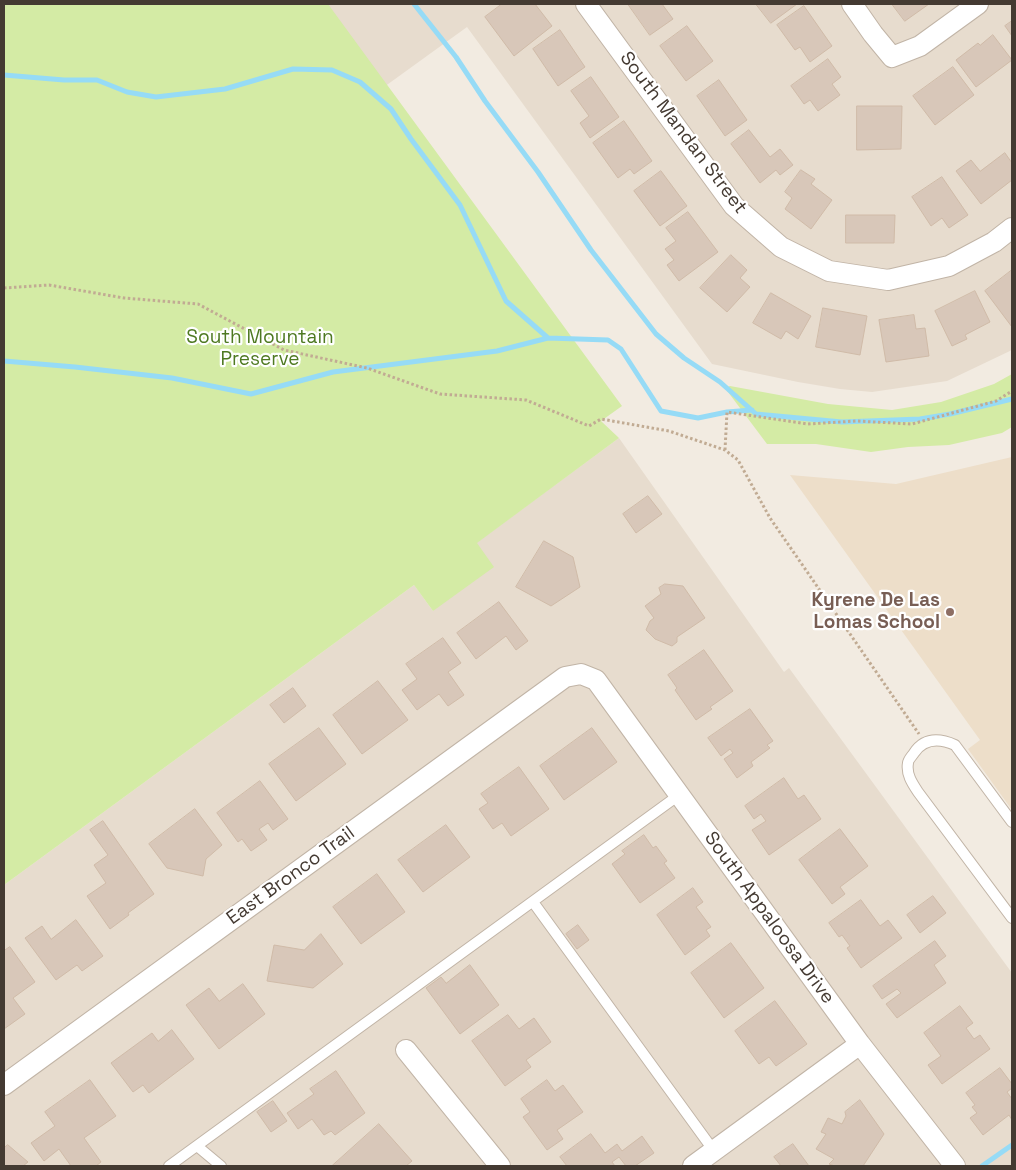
<!DOCTYPE html>
<html>
<head>
<meta charset="utf-8">
<style>
	body { margin:0 }
	#map { position:relative; width:1016px; height:1170px; overflow:hidden; background:#f2ebe1; font-family:"Space Grotesk",sans-serif }
	canvas { display:block }
	.frame { position:absolute; inset:0; border:5px solid #443a32; pointer-events:none }
</style>
</head>
<body>
<div id="map">
<canvas width="1016" height="1170"></canvas>
<div class="frame"></div>
</div>
<script>
const c = document.querySelector('canvas').getContext('2d');
c.lineJoin = 'round';
function fillPath(path, color) { c.fillStyle = color; c.fill(path, 'evenodd'); }
function strokePath(path, color, width, dash) { c.strokeStyle = color; c.lineWidth = width; c.lineCap = dash ? 'butt' : 'round'; c.setLineDash(dash || []); c.stroke(path); }
function drawText(font, color, halo, rows, align = 'center') {
  c.font = font + ' "Space Grotesk",sans-serif'; c.lineWidth = 4.5; c.setLineDash([]); c.textBaseline = 'middle'; c.strokeStyle = halo; c.fillStyle = color; for (const [text, x, y, turn = 0] of rows) {
    c.save(); c.translate(x, y); c.rotate((+turn || 0) * Math.PI / 180); c.textAlign = isNaN(turn) ? turn : align; if (halo) c.strokeText(text, 0, 0); c.fillText(text, 0, 0); c.restore();
  }
}
const residential = new Path2D(`
	M 324,4 L 1012,4 L 1012,350 L 947,381 L 872,392 L 840,389 L 798,382 L 712,364 L 467,27 L 384,87 Z
	M 619,438 L 784,672 L 789,668 L 1012,973 L 1012,1166 L 4,1166 L 4,885 L 414,585 L 433,611 L 476,543 Z`);
const education = new Path2D(`
	M 1012,457 L 1012,810 L 968,749 L 980,740 L 790,475 L 896,484 Z`);
const green = new Path2D(`
	M 4,4 L 328,4 L 622,406 L 601,421 L 619,438 L 477,543 L 494,567 L 433,611 L 414,585 L 4,885 Z
	M 1012,374 L 1012,427 L 1002,433 L 949,445 L 908,447 L 871,452 L 816,444 L 767,444 L 725,388 L 730,386 L 828,404 L 892,410 L 941,402 L 994,384 Z`);
const stream = new Path2D(`
	M 414,4 L 456,57 L 485,101 L 538,172 L 591,250 L 656,334 L 684,358 L 720,382 L 756,414 L 842,422 L 920,419 L 950,414 L 1012,399
	M 4,75 L 64,80 L 97,80 L 127,92 L 156,97 L 225,89 L 293,69 L 332,70 L 360,82 L 391,109 L 411,139 L 460,205 L 506,301 L 548,338 L 608,340 L 621,349 L 661,411 L 698,418 L 727,412 L 752,410
	M 4,361 L 75,367 L 172,378 L 251,394 L 333,372 L 497,351 L 548,338
	M 982,1166 L 1012,1145`);
const building = new Path2D(`
	M 502,4 L 535,4 L 552,26 L 514,56 L 485,17 Z
	M 628,4 L 662,4 L 673,19 L 650,35 Z
	M 756,4 L 797,4 L 771,23 Z
	M 892,4 L 929,4 L 905,21 Z
	M 804,6 L 832,46 L 810,62 L 800,47 L 795,50 L 777,25 Z
	M 1012,21 L 1012,36 L 1005,26 Z
	M 687,26 L 713,61 L 686,81 L 660,46 Z
	M 560,30 L 585,67 L 558,86 L 533,49 Z
	M 993,35 L 1012,60 L 976,87 L 956,60 L 978,43 L 980,45 Z
	M 828,59 L 841,77 L 832,84 L 840,95 L 818,111 L 810,100 L 804,104 L 791,86 Z
	M 953,67 L 974,95 L 935,125 L 913,96 Z
	M 591,77 L 619,117 L 590,138 L 580,123 L 589,116 L 571,91 Z
	M 719,80 L 747,120 L 725,136 L 697,96 Z
	M 857,106 L 902,106 L 901,149 L 857,150 Z
	M 624,121 L 652,161 L 634,174 L 630,169 L 618,178 L 593,143 Z
	M 749,130 L 770,157 L 780,149 L 793,165 L 780,175 L 776,170 L 760,183 L 731,144 Z
	M 1005,153 L 1012,163 L 1012,180 L 981,204 L 956,171 L 971,160 L 980,171 Z
	M 801,170 L 815,179 L 811,184 L 832,200 L 811,229 L 785,209 L 792,198 L 785,192 Z
	M 661,171 L 687,206 L 660,226 L 634,191 Z
	M 942,177 L 968,215 L 949,228 L 942,218 L 931,226 L 912,197 Z
	M 688,212 L 718,252 L 679,281 L 667,265 L 674,260 L 665,249 L 676,241 L 666,228 Z
	M 846,215 L 895,215 L 894,243 L 846,243 Z
	M 731,255 L 747,270 L 740,278 L 750,287 L 727,312 L 700,288 Z
	M 1012,270 L 1012,327 L 985,291 Z
	M 975,291 L 990,322 L 965,335 L 967,339 L 952,346 L 935,311 Z
	M 771,293 L 811,316 L 798,339 L 786,331 L 781,339 L 753,323 Z
	M 823,308 L 867,316 L 860,355 L 816,347 Z
	M 914,315 L 916,329 L 925,328 L 929,356 L 886,362 L 879,320 Z
	M 648,496 L 662,514 L 636,533 L 623,514 Z
	M 544,541 L 573,557 L 580,587 L 551,606 L 516,587 Z
	M 665,584 L 683,586 L 705,618 L 677,637 L 677,642 L 672,646 L 655,639 L 646,630 L 650,621 L 654,618 L 645,606 L 661,594 L 659,588 Z
	M 499,602 L 528,641 L 516,650 L 506,636 L 476,659 L 457,633 Z
	M 443,638 L 461,663 L 448,672 L 464,695 L 448,706 L 439,694 L 417,710 L 402,690 L 417,679 L 406,664 Z
	M 704,650 L 733,691 L 710,707 L 712,709 L 696,720 L 675,690 L 677,688 L 668,675 Z
	M 378,681 L 408,720 L 362,754 L 333,715 Z
	M 293,688 L 306,706 L 284,723 L 270,705 Z
	M 750,709 L 773,741 L 767,745 L 770,748 L 751,762 L 753,766 L 737,778 L 724,759 L 733,753 L 730,749 L 721,756 L 708,738 Z
	M 319,728 L 346,764 L 296,801 L 269,764 Z
	M 592,728 L 617,762 L 564,800 L 540,766 Z
	M 519,767 L 549,809 L 511,836 L 502,823 L 493,829 L 479,809 L 488,803 L 481,794 Z
	M 784,778 L 798,799 L 804,795 L 821,819 L 769,855 L 752,830 L 766,821 L 761,814 L 754,819 L 745,806 Z
	M 260,781 L 288,819 L 273,830 L 268,823 L 259,829 L 267,840 L 251,851 L 242,839 L 238,842 L 217,813 Z
	M 195,809 L 222,845 L 206,859 L 203,876 L 167,868 L 149,844 Z
	M 103,821 L 154,894 L 128,913 L 129,915 L 110,929 L 87,896 L 106,883 L 94,865 L 108,855 L 90,830 Z
	M 446,825 L 470,857 L 423,892 L 398,860 Z
	M 840,829 L 868,866 L 840,887 L 845,894 L 832,904 L 799,860 Z
	M 644,835 L 653,848 L 656,846 L 667,861 L 664,863 L 675,878 L 640,903 L 612,864 L 625,854 L 622,851 Z
	M 377,874 L 405,912 L 361,944 L 333,907 Z
	M 693,888 L 703,902 L 696,907 L 711,927 L 706,930 L 710,936 L 685,955 L 657,915 Z
	M 933,896 L 946,913 L 920,933 L 907,915 Z
	M 861,900 L 880,926 L 888,920 L 902,938 L 861,968 L 847,948 L 850,946 L 842,935 L 839,937 L 829,923 Z
	M 76,920 L 103,956 L 82,971 L 77,965 L 56,980 L 25,938 L 42,926 L 51,939 Z
	M 578,925 L 589,940 L 577,949 L 566,934 Z
	M 321,934 L 343,964 L 313,988 L 267,981 L 274,945 L 304,950 Z
	M 935,941 L 946,956 L 934,965 L 946,983 L 897,1018 L 886,1004 L 901,993 L 897,989 L 882,999 L 873,986 Z
	M 731,943 L 764,988 L 724,1018 L 691,973 Z
	M 10,947 L 35,982 L 13,998 L 25,1014 L 4,1029 L 4,951 Z
	M 470,965 L 499,1005 L 460,1034 L 426,988 L 441,977 L 446,983 Z
	M 243,984 L 265,1014 L 219,1049 L 186,1005 L 209,988 L 219,1001 Z
	M 775,1001 L 807,1044 L 776,1066 L 769,1057 L 759,1064 L 735,1031 Z
	M 960,1006 L 973,1023 L 966,1028 L 974,1039 L 980,1035 L 990,1049 L 942,1084 L 928,1065 L 941,1056 L 924,1033 Z
	M 508,1015 L 519,1029 L 534,1018 L 551,1042 L 526,1060 L 531,1067 L 505,1086 L 472,1041 Z
	M 172,1030 L 194,1059 L 149,1093 L 143,1085 L 133,1092 L 111,1063 L 152,1033 L 158,1041 Z
	M 1000,1068 L 1012,1084 L 1012,1088 L 1007,1092 L 1012,1099 L 1012,1120 L 1009,1115 L 983,1135 L 970,1118 L 977,1113 L 972,1107 L 975,1105 L 966,1093 Z
	M 336,1071 L 365,1113 L 335,1135 L 331,1131 L 324,1135 L 312,1119 L 298,1129 L 287,1113 L 314,1094 L 310,1089 Z
	M 90,1080 L 116,1116 L 84,1138 L 101,1162 L 96,1166 L 71,1166 L 59,1149 L 44,1161 L 31,1143 L 55,1126 L 45,1112 Z
	M 547,1080 L 555,1091 L 563,1085 L 583,1112 L 557,1130 L 563,1139 L 547,1150 L 523,1117 L 530,1112 L 521,1099 Z
	M 860,1100 L 884,1134 L 863,1166 L 835,1166 L 829,1164 L 834,1159 L 816,1149 L 826,1134 L 821,1132 L 828,1118 L 842,1124 L 846,1116 L 845,1112 Z
	M 273,1101 L 287,1121 L 271,1132 L 257,1112 Z
	M 379,1124 L 412,1161 L 406,1166 L 332,1166 Z
	M 591,1134 L 605,1153 L 617,1144 L 622,1151 L 642,1136 L 654,1153 L 635,1166 L 626,1166 L 619,1157 L 612,1162 L 615,1166 L 567,1166 L 560,1157 Z
	M 793,1144 L 809,1166 L 781,1166 L 774,1157 Z
	M 8,1145 L 28,1162 L 23,1166 L 4,1166 L 4,1148 Z`);
const path = new Path2D(`
	M 4,288 L 49,285 L 124,298 L 198,304 L 284,350 L 367,368 L 440,394 L 526,400 L 589,426 L 601,419 L 669,431 L 725,450 L 738,460 L 770,518 L 919,734
	M 725,450 L 727,412 L 808,424 L 856,421 L 912,424 L 996,401 L 1012,391`);
const service = new Path2D(`
	M 1012,822 L 955,745 C 939,738 924,738 914,753 C 912,756 908,760 908,763 C 906,774 912,783 918,792 L 1012,918
	M 533,902 L 714,1151
	M 197,1146 L 221,1166
	M 169,1166 L 679,795`);
const minor = new Path2D(`
	M 586,4 L 734,206 L 781,247 L 829,271 L 888,280 L 949,266 L 994,242 L 1012,228
	M 852,4 L 873,34 L 892,57 L 920,46 L 978,4
	M 406,1050 L 500,1166
	M 4,1085 L 565,677 L 581,674 L 596,680 L 860,1044 L 955,1166
	M 693,1166 L 860,1044`);
const markers = [
	[950,612,5,"#8d6e63"]
];
const streetNames = [
	["South Mandan Street",683,133,53],
	["East Bronco Trail",291,876,-36],
	["South Appaloosa Drive",769,918,54]
];
const parkNames = [
	["South Mountain",260,338],
	["Preserve",260,360]
];
const educationNames = [
	["Kyrene De Las",940,601],
	["Lomas School",940,623]
];
fillPath(residential, '#e7dcce');
fillPath(education, '#eddec9');
fillPath(green, '#d4eba5');
strokePath(stream, '#96dbf6', 5);
fillPath(building, '#d8c7b9');
strokePath(building, '#d0bba8', 1);
strokePath(service, '#c1b4a6', 12);
strokePath(minor, '#c1b4a6', 22);
strokePath(path, '#c1ab93', 3, [2.5, 2.5]);
strokePath(service, '#fff', 10);
strokePath(minor, '#fff', 20);
for (const [x, y, r, color] of markers) { const dot = new Path2D(); dot.arc(x, y, r, 0, 2 * Math.PI); c.fillStyle = color; c.fill(dot); strokePath(dot, '#fff', 2); }
drawText('19px', '#443a32', '#fff', streetNames);
drawText('19px', '#4e7921', '#fff', parkNames);
drawText('bold 19px', '#785e54', '#fff', educationNames, 'right');
</script>
</body>
</html>
